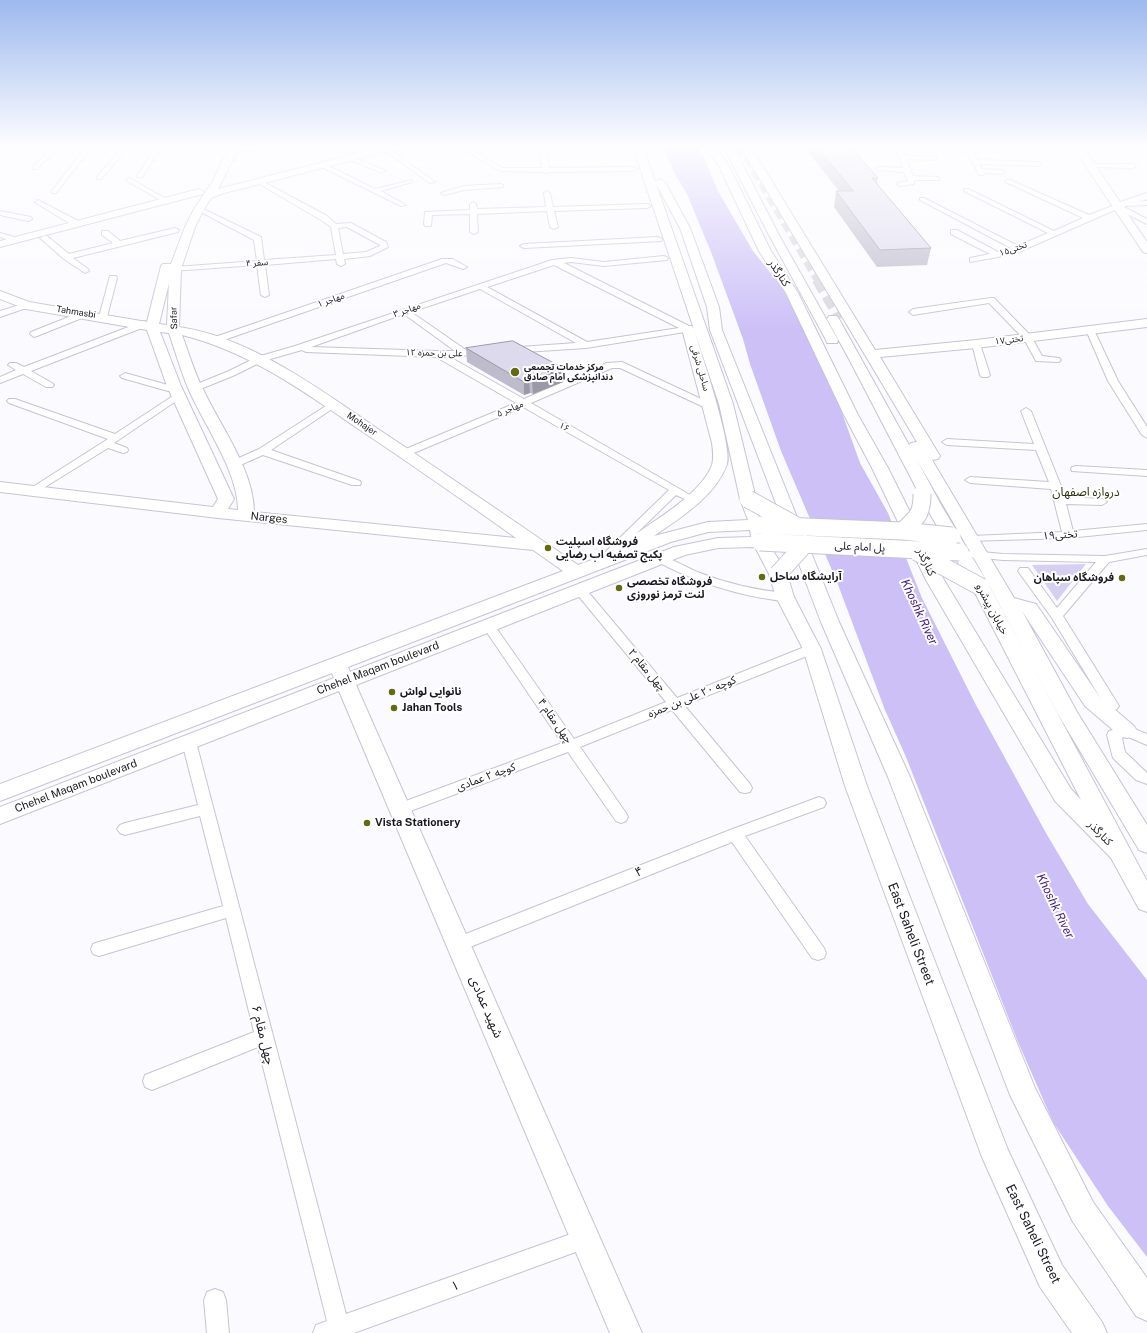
<!DOCTYPE html>
<html>
<head>
<meta charset="utf-8">
<style>
	body { margin:0 }
	canvas { display:block; background:#fbfbff }
</style>
</head>
<body>
<canvas width="1147" height="1333"></canvas>
<script>
const c = document.querySelector('canvas').getContext('2d');
c.lineJoin = 'round';
function fillPath(path, color) { c.fillStyle = color; c.fill(path, 'evenodd'); }
function strokePath(path, color, width, dash) { c.strokeStyle = color; c.lineWidth = width; c.lineCap = dash ? 'butt' : 'round'; c.setLineDash(dash || []); c.stroke(path); }
function drawText(font, color, halo, rows, align = 'center') {
  c.font = font + ' "Public Sans","Noto Sans Arabic",sans-serif'; c.lineWidth = 4; c.setLineDash([]); c.textBaseline = 'middle'; c.strokeStyle = halo; c.fillStyle = color; for (const [text, x, y, turn = 0] of rows) {
    c.save(); c.translate(x, y); c.rotate((+turn || 0) * Math.PI / 180); c.textAlign = isNaN(turn) ? turn : align; if (halo) c.strokeText(text, 0, 0); c.fillText(text, 0, 0); c.restore();
  }
}
const green = new Path2D(`
	M 1086,564 L 1057,601 L 1032,565 Z`);
const water = new Path2D(`
	M 661,144 L 698,144 L 718,191 L 753,251 L 785,291 L 801,319 L 836,396 L 860,463 L 888,513 L 922,598 L 976,705 L 1046,833 L 1088,904 L 1147,980 L 1147,1257 L 1108,1206 L 1053,1122 L 1018,1042 L 906,757 L 885,710 L 837,582 L 781,451 L 750,364 L 743,339 L 711,252 L 687,194 L 676,176 Z`);
const secondaryTunnelFar1 = new Path2D(`
	M 740,144 L 819,280`);
const secondaryTunnel = new Path2D(`
	M 818,279 L 841,318`);
const street = new Path2D(`
	M 454,144 L 461,144 L 503,168 L 542,168 L 539,144 L 545,144 L 549,168 L 634,167 L 637,169 L 634,171 L 549,172 L 546,173 L 543,172 L 500,171 Z
	M 489,144 L 496,144 L 502,149 L 497,150 Z
	M 894,144 L 900,144 L 904,155 L 936,157 L 937,158 L 934,160 L 906,159 L 913,176 L 937,177 L 939,178 L 939,180 L 914,180 L 914,184 L 900,186 L 897,184 L 898,183 L 908,181 L 904,172 L 877,170 L 876,169 L 879,167 L 903,168 Z
	M 963,144 L 969,144 L 977,160 L 1039,162 L 1042,164 L 1039,166 L 979,164 L 982,169 L 1002,170 L 1005,172 L 1002,174 L 984,173 L 983,175 L 979,175 Z
	M 55,145 L 60,146 L 37,169 L 33,169 L 33,167 Z
	M 87,145 L 92,146 L 56,193 L 52,193 L 52,191 Z
	M 124,145 L 129,146 L 101,179 L 97,179 L 97,177 Z
	M 156,146 L 161,147 L 142,177 L 138,177 L 137,176 Z
	M 384,148 L 388,148 L 435,182 L 430,183 L 384,150 Z
	M 350,156 L 384,170 L 385,171 L 380,172 L 348,159 L 348,157 Z
	M 320,164 L 324,164 L 375,189 L 412,180 L 412,182 L 381,191 L 406,205 L 401,206 L 320,166 Z
	M 1090,164 L 1133,164 L 1136,166 L 1133,168 L 1088,167 L 1087,166 Z
	M 129,178 L 168,200 L 169,201 L 164,202 L 127,181 L 126,180 Z
	M 258,179 L 327,216 L 336,224 L 351,223 L 386,242 L 388,247 L 370,256 L 344,259 L 345,264 L 341,266 L 337,264 L 336,259 L 265,265 L 269,295 L 265,297 L 261,295 L 257,265 L 172,271 L 172,267 L 175,267 L 257,261 L 254,240 L 197,210 L 197,208 L 199,207 L 261,237 L 264,260 L 336,255 L 331,227 L 321,220 L 256,182 L 256,180 ZM 347,227 L 380,245 L 380,246 L 366,252 L 343,254 L 338,228 Z
	M 1006,180 L 1010,180 L 1089,215 L 1115,205 L 1119,204 L 1120,203 L 1147,201 L 1147,205 L 1122,206 L 1147,219 L 1147,224 L 1117,209 L 1021,251 L 998,257 L 970,262 L 970,258 L 990,254 L 951,234 L 951,230 L 957,230 L 998,252 L 1011,248 L 920,200 L 920,198 L 924,198 L 1018,246 L 1048,233 L 964,191 L 964,189 L 968,189 L 1054,231 L 1083,218 L 1006,182 Z
	M 501,184 L 503,185 L 503,187 L 464,190 L 444,195 L 441,193 L 464,186 Z
	M 547,191 L 550,193 L 553,207 L 647,204 L 651,206 L 647,208 L 554,211 L 558,227 L 554,229 L 550,227 L 547,211 L 477,214 L 478,232 L 474,234 L 470,232 L 470,214 L 432,215 L 431,226 L 425,226 L 424,224 L 425,212 L 470,210 L 470,204 L 473,202 L 476,204 L 477,209 L 546,207 L 544,193 Z
	M 38,200 L 80,222 L 81,224 L 80,226 L 74,226 L 36,203 L 35,202 Z
	M 0,211 L 31,217 L 32,219 L 28,221 L 0,215 Z
	M 175,228 L 179,230 L 178,232 L 73,258 L 88,269 L 89,271 L 85,273 L 64,259 L 40,238 L 44,236 L 47,236 L 69,254 L 113,243 L 102,235 L 102,231 L 108,231 L 120,241 Z
	M 0,233 L 18,238 L 19,240 L 15,242 L 0,237 Z
	M 658,237 L 662,239 L 661,241 L 524,248 L 520,246 L 524,244 Z
	M 664,256 L 668,258 L 667,260 L 604,266 L 571,262 L 564,263 L 691,327 L 692,329 L 691,331 L 586,348 L 509,353 L 505,350 L 506,348 L 576,343 L 480,289 L 411,312 L 466,350 L 487,350 L 488,352 L 484,355 L 448,356 L 524,399 L 607,363 L 622,362 L 714,405 L 716,407 L 714,409 L 708,409 L 620,368 L 612,368 L 531,403 L 697,499 L 692,502 L 676,495 L 605,564 L 597,564 L 595,562 L 669,490 L 523,407 L 409,455 L 401,455 L 400,453 L 401,451 L 516,403 L 436,357 L 306,352 L 302,350 L 263,361 L 235,375 L 198,390 L 192,390 L 190,388 L 192,386 L 229,371 L 257,357 L 295,346 L 552,260 L 571,258 L 604,262 ZM 554,265 L 679,328 L 587,342 L 487,287 ZM 404,314 L 455,351 L 437,351 L 311,347 Z
	M 442,259 L 453,259 L 467,267 L 463,269 L 446,263 L 218,342 L 212,342 L 211,340 L 212,338 Z
	M 110,276 L 116,276 L 117,278 L 107,317 L 103,320 L 99,317 Z
	M 991,298 L 994,298 L 1031,336 L 1042,356 L 1059,358 L 1061,360 L 1059,362 L 1036,361 L 1024,339 L 989,303 L 913,315 L 909,312 L 913,309 Z
	M 26,303 L 29,303 L 30,305 L 29,307 L 0,317 L 0,311 Z
	M 84,311 L 87,312 L 88,314 L 87,316 L 37,336 L 34,337 L 30,334 L 31,332 Z
	M 144,321 L 147,322 L 148,324 L 147,326 L 31,371 L 52,383 L 54,385 L 52,387 L 46,387 L 23,374 L 0,383 L 0,377 L 16,370 L 8,365 L 10,363 L 16,363 L 24,367 Z
	M 1090,327 L 1094,330 L 1118,381 L 1147,427 L 1147,438 L 1142,435 L 1108,381 L 1086,330 Z
	M 976,341 L 980,344 L 990,375 L 988,377 L 982,377 L 980,375 L 972,344 Z
	M 125,373 L 168,385 L 174,383 L 179,386 L 177,388 L 168,391 L 122,378 L 120,376 Z
	M 179,392 L 184,395 L 182,397 L 114,443 L 127,448 L 128,450 L 127,452 L 123,453 L 108,448 L 37,492 L 29,492 L 28,490 L 108,439 L 9,403 L 7,401 L 9,399 L 15,399 L 115,434 Z
	M 332,402 L 335,403 L 337,405 L 335,407 L 271,450 L 360,481 L 361,483 L 360,485 L 352,485 L 263,455 L 238,466 L 234,467 L 229,464 L 230,462 L 259,449 Z
	M 1026,408 L 1031,411 L 1061,486 L 1064,497 L 1102,499 L 1107,502 L 1102,505 L 1066,504 L 1073,531 L 1147,524 L 1147,530 L 1068,538 L 968,541 L 966,539 L 968,537 L 972,536 L 1062,532 L 1051,489 L 970,483 L 965,480 L 970,477 L 1049,482 L 1036,450 L 947,445 L 942,442 L 947,439 L 1034,444 L 1021,411 Z
	M 1076,466 L 1147,470 L 1147,476 L 1072,471 L 1071,469 L 1072,467 Z
	M 1147,549 L 1147,555 L 1109,562 L 1063,616 L 1119,706 L 1117,709 L 1112,711 L 1107,709 L 1052,618 L 1018,571 L 1020,568 L 1028,568 L 1057,608 L 1096,562 L 1003,560 L 971,557 L 967,556 L 965,554 L 967,552 L 971,551 L 1003,554 L 1105,556 Z
	M 660,556 C 674,559 687,568 700,573 C 728,584 756,590 785,593 L 789,594 L 791,597 L 789,600 C 781,602 770,599 762,598 C 724,591 690,579 656,561 L 654,559 L 656,557 Z
	M 580,586 L 584,587 L 677,698 L 807,646 L 812,645 L 817,646 L 818,649 L 817,652 L 684,705 L 750,784 L 752,788 L 750,792 L 745,793 L 740,792 L 672,710 L 580,747 L 626,813 L 628,817 L 626,821 L 621,823 L 616,821 L 568,752 L 405,813 L 400,815 L 395,813 L 393,809 L 395,805 L 562,743 L 484,628 L 482,625 L 484,622 L 492,622 L 574,739 L 666,702 L 576,593 L 574,590 L 576,587 Z
	M 1127,726 L 1147,734 L 1147,745 L 1126,736 L 1122,738 L 1125,752 L 1147,773 L 1147,784 L 1136,780 L 1113,758 L 1107,735 L 1109,731 Z
	M 189,737 L 194,738 L 196,742 L 346,1314 L 585,1229 L 592,1232 L 595,1239 L 592,1246 L 354,1333 L 313,1333 L 316,1325 L 327,1321 L 258,1047 L 152,1090 L 145,1087 L 143,1081 L 145,1075 L 254,1032 L 226,918 L 99,956 L 93,954 L 91,949 L 93,944 L 99,942 L 223,906 L 200,816 L 125,835 L 120,833 L 117,829 L 120,825 L 125,823 L 198,805 L 182,742 L 184,738 Z
	M 819,797 L 824,799 L 826,803 L 824,807 L 745,836 L 824,948 L 826,953 L 824,958 L 818,960 L 812,958 L 732,842 L 465,949 L 459,951 L 453,949 L 451,944 L 453,939 L 730,830 Z
	M 215,1289 L 223,1292 L 226,1300 L 229,1333 L 207,1333 L 204,1300 L 207,1292 Z`);
const secondary = new Path2D(`
	M 0,144 L 221,144 L 226,147 L 221,150 L 0,149 Z
	M 230,144 L 372,145 L 367,148 L 237,151 L 218,189 L 386,146 L 403,144 L 428,144 L 423,147 L 386,152 L 224,193 L 211,198 L 204,209 L 195,227 L 181,269 L 179,327 C 249,337 318,388 375,427 C 443,472 511,519 578,565 L 630,546 L 628,542 L 630,538 C 655,520 701,494 712,465 C 714,458 713,450 712,443 L 682,329 L 684,326 L 692,326 L 694,329 C 701,353 733,446 727,464 C 716,496 680,518 654,536 L 708,522 L 748,520 L 740,499 L 719,404 L 632,144 L 642,144 L 733,404 L 756,499 L 766,525 L 768,542 L 787,574 L 794,597 L 821,649 L 867,786 L 1008,1150 L 1062,1265 L 1102,1322 L 1107,1333 L 1072,1333 L 1040,1287 L 982,1157 L 845,786 L 803,649 L 776,597 L 769,574 L 755,547 L 718,548 L 685,555 L 356,685 L 642,1333 L 610,1333 L 339,691 L 0,824 L 0,807 L 334,678 L 332,673 L 0,801 L 0,784 L 563,571 L 533,550 L 218,518 L 0,492 L 0,482 L 213,507 L 218,499 L 167,386 L 147,330 L 26,309 L 0,299 L 0,291 L 29,302 L 147,322 L 161,266 L 163,264 L 171,264 L 185,227 L 194,209 L 213,181 ZM 169,283 L 167,325 L 159,324 ZM 160,332 L 169,333 C 175,351 181,371 188,388 C 204,425 238,471 238,510 L 228,509 L 234,499 L 181,386 ZM 182,335 C 247,351 302,390 357,428 C 411,464 464,501 516,538 L 254,512 C 254,470 220,426 203,389 C 194,372 189,353 182,335 ZM 750,530 L 751,537 L 718,538 L 674,547 L 350,672 L 348,667 L 671,542 L 708,532 Z
	M 704,144 L 714,144 L 729,166 L 771,251 L 798,293 L 858,415 L 888,468 L 944,580 L 1071,789 L 1081,800 L 972,587 L 925,505 L 849,359 L 827,319 L 829,316 L 837,316 L 839,319 L 909,445 L 911,443 L 917,442 L 739,144 L 749,144 L 875,350 L 976,340 L 1147,319 L 1147,327 L 976,348 L 880,357 L 940,456 L 938,459 L 932,460 L 1014,598 L 1036,604 L 1099,696 L 1134,726 L 1137,731 L 1134,736 L 1127,738 L 1120,736 L 1085,706 L 1022,611 L 1077,712 L 1147,825 L 1147,853 L 1139,850 L 1058,714 L 979,567 L 917,460 L 941,505 L 990,587 L 1147,881 L 1147,912 L 1139,909 L 1111,858 L 1055,801 L 926,580 L 872,468 L 844,415 L 786,293 L 759,251 L 719,166 Z
	M 722,144 L 732,144 L 779,235 L 838,340 L 837,343 L 827,343 L 826,340 L 769,235 Z
	M 1071,144 L 1081,144 L 1120,202 L 1147,193 L 1147,199 L 1123,207 L 1147,242 L 1147,253 L 1143,252 Z
	M 660,179 L 665,182 L 690,228 L 719,307 L 722,330 L 839,622 L 910,777 L 1035,1088 L 1093,1202 L 1147,1278 L 1147,1321 L 1136,1316 L 1073,1222 L 1010,1095 L 888,777 L 821,622 L 710,330 L 707,307 L 680,228 L 655,182 Z
	M 199,189 L 204,192 L 203,194 L 0,247 L 0,241 Z`);
const secondaryBridge = new Path2D(`
	M 748,499 L 795,525
	M 758,525 L 903,531 L 952,536
	M 903,531 C 917,517 922,515 922,494
	M 760,542 L 960,552
	M 917,552 L 981,587
	M 778,574 L 805,544`);
const wall = new Path2D(`
	M 810,144 L 848,144 L 878,178 L 877,184 L 931,248 L 927,265 L 877,267 L 834,207 L 836,191 L 839,191 L 809,153 Z
	M 466,348 L 563,368 L 563,382 L 533,394 L 530,393 L 524,395 L 467,362 Z`);
const shadedWall = new Path2D(`
	M 563,368 L 563,382 L 533,394 L 532,380 Z
	M 529,379 L 530,393 L 524,395 L 524,382 Z`);
const building = new Path2D(`
	M 815,144 L 848,144 L 878,178 L 872,178 L 931,248 L 880,250 L 836,191 L 853,191 Z
	M 513,341 L 563,368 L 532,380 L 529,379 L 524,382 L 466,348 Z`);
const markers = [
	[515,372,5,"#636b0f"],
	[548,548,4,"#636b0f"],
	[762,577,4,"#636b0f"],
	[1122,578,4,"#636b0f"],
	[619,588,4,"#636b0f"],
	[392,692,4,"#636b0f"],
	[394,708,4,"#636b0f"],
	[367,823,4,"#636b0f"]
];
const farStreetnames = [
	["تختی۱۵",1013,249,-19],
	["۴ سفر",257,263,-4],
	["۱ مهاجر",331,300,-19],
	["۳ مهاجر",407,310,-19],
	["Tahmasbi",76,312,9],
	["Safar",174,318,-92],
	["تختی۱۷",1009,340,-7],
	["۱۲ علی بن حمزه",434,353,1],
	["ساحلی شرقی",700,368,74],
	["۵ مهاجر",510,409,-23],
	["Mohajer",362,424,34],
	["۱۶",564,427,29]
];
const farPoinames = [
	["مرکز خدمات تجمیعی",524,367],
	["دندانپزشکی امام صادق",524,377]
];
const streetNames = [
	["کنارگذر",779,273,57],
	["Narges",269,518,6],
	["تختی۱۹",1060,535,-4],
	["پل امام علی",860,547,3],
	["کنارگذر",926,562,64],
	["خیابان پیشرو",992,609,62],
	["Chehel Maqam boulevard",378,668,-21],
	["چهل مقام ۲",647,670,50],
	["کوچه ۲۰ علی بن حمزه",692,697,-22],
	["چهل مقام ۴",555,721,55],
	["کوچه ۲ عمادی",486,777,-20],
	["Chehel Maqam boulevard",76,786,-21],
	["کنارگذر",1100,833,46]
];
const poiNames = [
	["فروشگاه اسپلیت",556,542],
	["پکیج تصفیه اب رضایی",556,555],
	["آرایشگاه ساحل",770,577],
	["فروشگاه سپاهان",1114,578,"right"],
	["فروشگاه تخصصی",627,582],
	["لنت ترمز نوروزی",627,595],
	["نانوایی لواش",400,692],
	["Jahan Tools",402,708],
	["Vista Stationery",375,823]
];
const neighbourhoodNames = [
	["دروازه اصفهان",1086,492]
];
const waterNames = [
	["Khoshk River",919,612,65],
	["Khoshk River",1055,906,64]
];
const nearStreetnames = [
	["۴",639,872,-22],
	["East Saheli Street",911,934,69],
	["شهید عمادی",486,1007,67],
	["چهل مقام ۶",263,1035,76],
	["East Saheli Street",1033,1234,64],
	["۱",455,1286,-20]
];
fillPath(green, '#d6cff2');
fillPath(water, '#ccc0f7');
strokePath(secondaryTunnelFar1, '#d9d9de', 10, [10, 5]);
strokePath(secondaryTunnel, '#d9d9de', 13, [13, 6]);
strokePath(street, '#c7c3d6', 2);
strokePath(secondary, '#c7c3d6', 2);
fillPath(street, '#fff');
fillPath(secondary, '#fff');
strokePath(secondaryBridge, '#c7c3d6', 19, []);
strokePath(secondaryBridge, '#fff', 17);
fillPath(wall, '#bebbcc');
fillPath(shadedWall, '#9b99a6');
fillPath(building, '#dddaed');
strokePath(building, '#9b99a6', 1);
const sky = c.createLinearGradient(0, 0, 0, 331);
sky.addColorStop(0, '#9db9ee');
sky.addColorStop(0.44, '#fdfdff');
sky.addColorStop(1, '#fdfdff00');
c.fillStyle = sky;
c.fillRect(0, 0, 1147, 331);
for (const [x, y, r, color] of markers) { const dot = new Path2D(); dot.arc(x, y, r, 0, 2 * Math.PI); c.fillStyle = color; c.fill(dot); strokePath(dot, '#fff', 1.5); }
drawText('9px', '#1a1920', '#fff', farStreetnames);
drawText('bold 9px', '#1a1920', '#fff', farPoinames, 'left');
drawText('11px', '#1a1920', '#fff', streetNames);
drawText('bold 11px', '#1a1920', '#fff', poiNames, 'left');
drawText('12px', '#2b2f06', '#fff', neighbourhoodNames);
drawText('italic 12px', '#421980', '#fff', waterNames);
drawText('13px', '#1a1920', '#fff', nearStreetnames);
</script>
</body>
</html>
